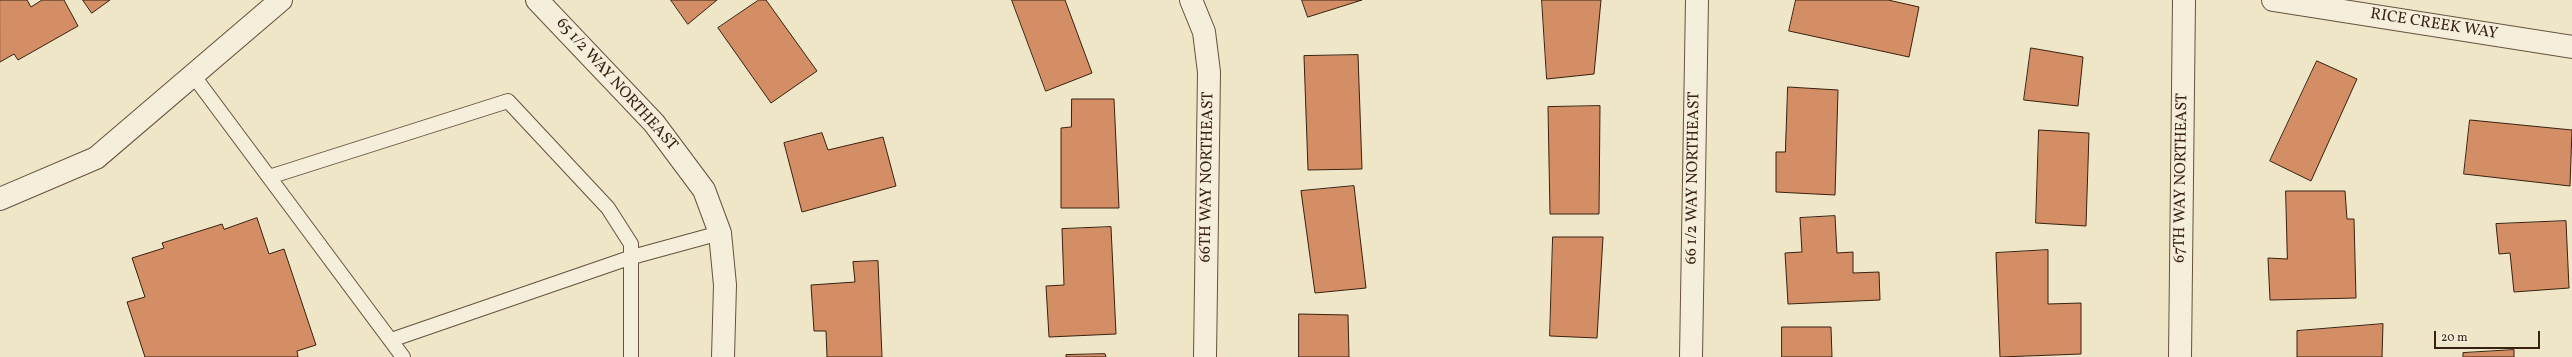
<!DOCTYPE html>
<html>
<head>
<meta charset="utf-8">
<style>
	body { margin:0 }
	#map { position:relative; width:2572px; height:357px; overflow:hidden; background:#efe5c7; font-family:Vollkorn,serif }
	canvas { display:block }
	.scale { position:absolute; left:2434px; top:331px; width:106px; height:18px; box-sizing:border-box; border:2px solid #382110; border-top:0; padding-left:5px; font-size:12px; line-height:14px; white-space:nowrap; color:#382110; -webkit-text-stroke:3px #f5eedb; paint-order:stroke }
</style>
</head>
<body>
<div id="map">
<canvas width="2572" height="357"></canvas>
<div class="scale">20 m</div>
</div>
<script>
const c = document.querySelector('canvas').getContext('2d');
c.lineJoin = 'round';
function fillPath(path, color) { c.fillStyle = color; c.fill(path, 'evenodd'); }
function strokePath(path, color, width, dash) { c.strokeStyle = color; c.lineWidth = width; c.lineCap = dash ? 'butt' : 'round'; c.setLineDash(dash || []); c.stroke(path); }
function drawText(font, color, halo, rows, align = 'center') {
  c.font = font + ' Vollkorn,serif'; c.lineWidth = 3.5; c.setLineDash([]); c.textBaseline = 'middle'; c.strokeStyle = halo; c.fillStyle = color; for (const [text, x, y, turn = 0] of rows) {
    c.save(); c.translate(x, y); c.rotate((+turn || 0) * Math.PI / 180); c.textAlign = isNaN(turn) ? turn : align; if (halo) c.strokeText(text, 0, 0); c.fillText(text, 0, 0); c.restore();
  }
}
const building = new Path2D(`
	M 0,0 L 27,0 L 31,7 L 42,0 L 64,0 L 78,26 L 18,60 L 14,54 L 0,62 Z
	M 83,0 L 110,0 L 92,13 Z
	M 671,0 L 717,0 L 688,24 Z
	M 759,0 L 766,0 L 817,71 L 771,103 L 718,28 Z
	M 1012,0 L 1065,0 L 1092,73 L 1046,91 Z
	M 1302,0 L 1362,0 L 1308,17 Z
	M 1542,0 L 1601,0 L 1594,74 L 1547,79 Z
	M 1796,0 L 1888,0 L 1919,7 L 1909,57 L 1789,31 Z
	M 2031,48 L 2083,57 L 2078,106 L 2024,100 Z
	M 1358,55 L 1362,169 L 1308,170 L 1304,56 Z
	M 2317,61 L 2357,79 L 2311,181 L 2270,161 Z
	M 1788,87 L 1838,90 L 1835,195 L 1776,192 L 1776,152 L 1785,152 Z
	M 1072,99 L 1114,99 L 1119,208 L 1061,208 L 1061,128 L 1071,127 Z
	M 1600,106 L 1599,214 L 1550,214 L 1548,107 Z
	M 2470,120 L 2572,130 L 2570,186 L 2464,174 Z
	M 2039,130 L 2089,133 L 2086,226 L 2036,223 Z
	M 822,133 L 828,150 L 883,137 L 896,186 L 802,212 L 784,143 Z
	M 1354,186 L 1366,288 L 1315,293 L 1301,191 Z
	M 2286,191 L 2345,191 L 2347,219 L 2354,219 L 2356,298 L 2270,300 L 2268,258 L 2287,259 Z
	M 1835,216 L 1837,253 L 1853,252 L 1853,273 L 1879,272 L 1880,300 L 1788,304 L 1785,253 L 1802,252 L 1800,218 Z
	M 257,218 L 269,254 L 284,249 L 316,345 L 297,351 L 298,357 L 145,357 L 127,302 L 145,297 L 132,258 L 164,248 L 162,243 L 222,224 L 224,229 Z
	M 2566,221 L 2569,288 L 2514,292 L 2510,253 L 2499,254 L 2496,224 Z
	M 1111,227 L 1116,334 L 1049,337 L 1046,286 L 1064,285 L 1062,229 Z
	M 1553,237 L 1603,237 L 1597,338 L 1550,336 Z
	M 2048,250 L 2048,304 L 2081,303 L 2081,354 L 2000,357 L 1996,253 Z
	M 878,261 L 882,357 L 827,357 L 826,331 L 814,331 L 811,285 L 855,282 L 853,262 Z
	M 1299,314 L 1348,315 L 1349,357 L 1299,357 Z
	M 2383,324 L 2382,357 L 2297,357 L 2297,331 Z
	M 1782,327 L 1831,327 L 1832,357 L 1782,357 Z
	M 2514,350 L 2514,357 L 2463,357 L 2463,353 Z
	M 1105,354 L 1106,357 L 1066,357 L 1066,355 Z`);
const lane = new Path2D(`
	M 193,75 L 403,357
	M 269,177 L 508,101 L 608,208 L 631,244 L 631,357
	M 391,340 L 632,257 L 720,233`);
const street = new Path2D(`
	M 537,0 L 654,123 L 704,190 L 720,233 L 725,285 L 723,357
	M 1191,0 L 1204,32 L 1209,72 L 1205,357
	M 2273,0 L 2572,47
	M 0,199 L 96,158 L 281,0
	M 1691,357 L 1697,0
	M 2180,357 L 2184,0`);
const streetNames = [
	["RICE CREEK WAY",2434,25,9],
	["65 1/2 WAY NORTHEAST",616,85,48],
	["66TH WAY NORTHEAST",1208,177,-89],
	["66 1/2 WAY NORTHEAST",1694,178,-89],
	["67TH WAY NORTHEAST",2182,178,-89]
];
fillPath(building, '#d38e66');
strokePath(building, '#382110', 1);
strokePath(lane, '#66523e', 16);
strokePath(street, '#66523e', 24);
strokePath(lane, '#f5eedb', 14);
strokePath(street, '#f5eedb', 22);
drawText('16px', '#382110', '#f5eedb', streetNames);
</script>
</body>
</html>
